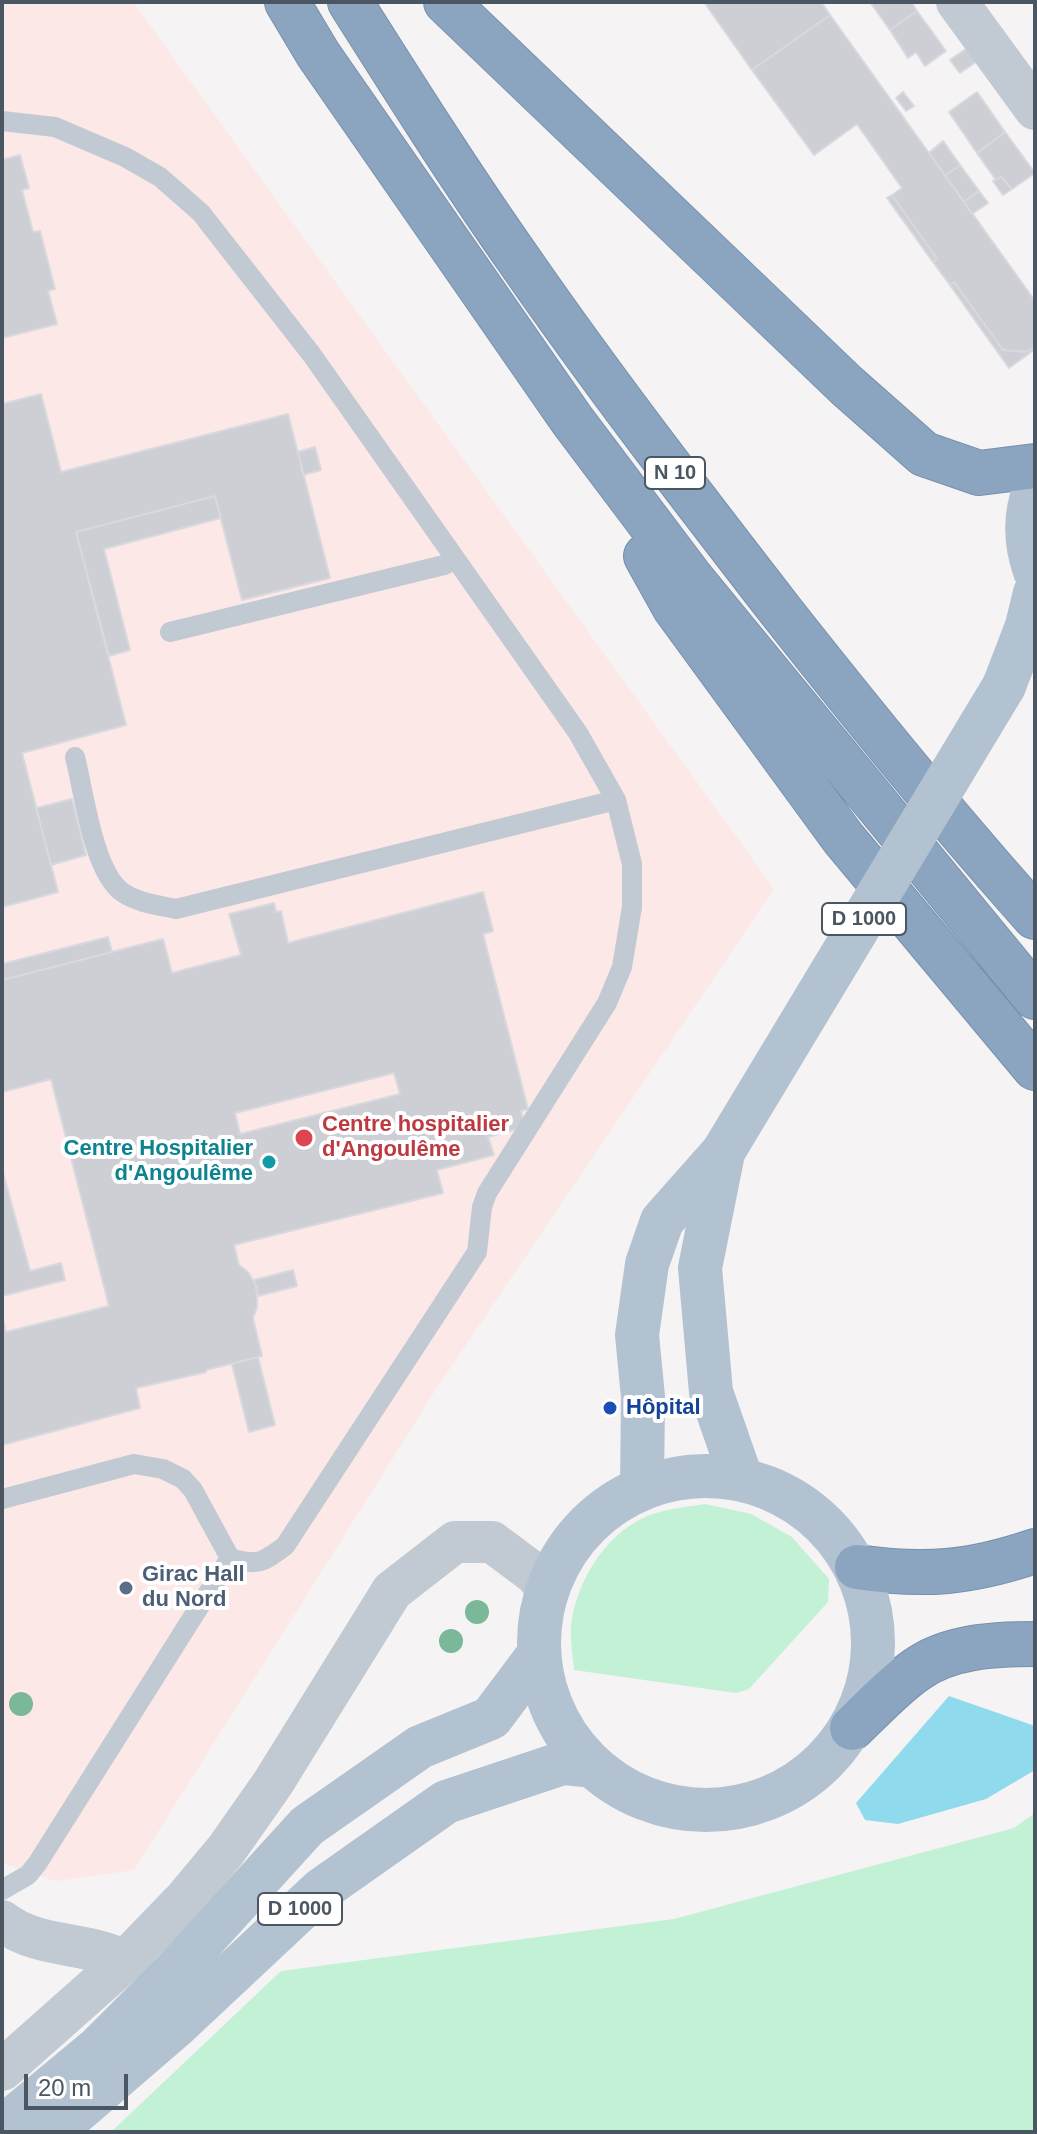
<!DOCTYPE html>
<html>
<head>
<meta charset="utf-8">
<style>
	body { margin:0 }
	#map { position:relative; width:1037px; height:2134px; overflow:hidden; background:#f5f3f3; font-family:Helvetica,sans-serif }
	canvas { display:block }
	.frame { position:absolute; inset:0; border:4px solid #4a5661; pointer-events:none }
	.scale { position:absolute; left:24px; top:2074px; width:104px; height:36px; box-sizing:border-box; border:4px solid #4a5661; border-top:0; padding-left:10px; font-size:24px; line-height:28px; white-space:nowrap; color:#4a5661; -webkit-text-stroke:6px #fff; paint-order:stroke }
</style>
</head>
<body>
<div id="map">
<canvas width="1037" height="2134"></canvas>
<div class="frame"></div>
<div class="scale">20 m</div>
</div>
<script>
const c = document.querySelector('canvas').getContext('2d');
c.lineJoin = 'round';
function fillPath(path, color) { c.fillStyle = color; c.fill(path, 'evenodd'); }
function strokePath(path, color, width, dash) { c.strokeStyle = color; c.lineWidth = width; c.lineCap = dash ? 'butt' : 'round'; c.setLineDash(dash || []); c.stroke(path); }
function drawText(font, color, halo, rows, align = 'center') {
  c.font = font + ' Helvetica,sans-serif'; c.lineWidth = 8; c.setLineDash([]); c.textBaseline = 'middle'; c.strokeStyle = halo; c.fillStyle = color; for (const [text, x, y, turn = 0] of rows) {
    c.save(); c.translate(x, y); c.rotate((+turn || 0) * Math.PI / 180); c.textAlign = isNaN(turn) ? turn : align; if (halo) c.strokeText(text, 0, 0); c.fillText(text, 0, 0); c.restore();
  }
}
const medical = new Path2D(`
	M 2,2 L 133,2 L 774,889 L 438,1386 L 134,1870 L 56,1881 L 2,1863 Z`);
const green = new Path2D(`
	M 705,1504 L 751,1514 L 792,1537 L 829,1579 L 828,1602 L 749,1689 L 736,1693 L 574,1670 C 573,1656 570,1640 571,1626 C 576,1580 609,1527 656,1513 C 671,1508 689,1507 705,1504 Z
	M 1035,1813 L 1035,2132 L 111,2132 L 281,1971 L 674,1919 L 1014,1828 Z`);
const water = new Path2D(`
	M 949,1696 L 1035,1726 L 1035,1770 L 986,1799 L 898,1824 L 865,1820 L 856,1803 Z`);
const building = new Path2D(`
	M 704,2 L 821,2 L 830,15 L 752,70 Z
	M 870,2 L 911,2 L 917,11 L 890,30 Z
	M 917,11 L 946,51 L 925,66 L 916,52 L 908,58 L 890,30 Z
	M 830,15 L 1035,301 L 1035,346 L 1026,352 L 1003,350 L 954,282 L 950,285 L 933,262 L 937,259 L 892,195 L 902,188 L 857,124 L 814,155 L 752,70 Z
	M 973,44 L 983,57 L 960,73 L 950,60 Z
	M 903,92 L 914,106 L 906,111 L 896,98 Z
	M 977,92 L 1005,132 L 977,153 L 949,112 Z
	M 1005,132 L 1035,173 L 1012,189 L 1001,177 L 996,180 L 977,153 Z
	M 943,141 L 960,165 L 945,176 L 929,153 Z
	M 20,155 L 29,188 L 22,190 L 33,232 L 40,231 L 55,289 L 48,291 L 57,324 L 2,338 L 2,160 Z
	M 960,165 L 979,191 L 964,202 L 945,176 Z
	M 1001,177 L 1012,189 L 1003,195 L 993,181 Z
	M 979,191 L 988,203 L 972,214 L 964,202 Z
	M 892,195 L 937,259 L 933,262 L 887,198 Z
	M 954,282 L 1003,350 L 1026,352 L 1035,346 L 1035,349 L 1009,368 L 950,285 Z
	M 41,394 L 61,472 L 288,414 L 330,578 L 242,600 L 215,496 L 76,532 L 126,725 L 22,753 L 58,892 L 2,907 L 2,404 Z
	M 315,447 L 321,470 L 303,475 L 298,452 Z
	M 215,496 L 221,518 L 104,549 L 130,650 L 109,656 L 76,532 Z
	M 72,799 L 86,855 L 51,865 L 36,808 Z
	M 483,892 L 493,931 L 483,934 L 528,1109 L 521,1111 L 525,1127 L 488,1137 L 494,1155 L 437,1170 L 443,1193 L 234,1245 L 239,1265 L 248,1272 L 257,1287 L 257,1307 L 253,1318 L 262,1356 L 206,1370 L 206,1372 L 136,1388 L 140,1408 L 2,1445 L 2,1316 L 6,1332 L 109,1306 L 51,1079 L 2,1092 L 2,980 L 163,939 L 172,973 L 241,955 L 229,914 L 274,903 L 276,912 L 281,911 L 288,943 ZM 394,1073 L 400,1094 L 240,1134 L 235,1113 Z
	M 108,937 L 112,952 L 2,980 L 2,964 Z
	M 2,1169 L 30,1271 L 61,1263 L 65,1280 L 2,1296 Z
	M 293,1270 L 297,1286 L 258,1296 L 254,1280 Z
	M 258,1357 L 275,1425 L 249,1432 L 232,1364 Z`);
const lane = new Path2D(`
	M 2,121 L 55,127 L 125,157 L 160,177 L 201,213 L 312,355 L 578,733 L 616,800 L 632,864 L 632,907 L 622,967 L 607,1003 L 487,1193 L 482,1207 L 477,1252 L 285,1546 C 262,1563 258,1566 230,1558
	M 170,632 L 444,565 L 454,560
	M 75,757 C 84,792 93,871 122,892 C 138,903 157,905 176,909 L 616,800
	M 2,1499 L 134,1464 L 163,1469 L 183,1479 L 193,1490 L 230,1558
	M 2,1890 L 28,1875 L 37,1864 L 230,1558`);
const street = new Path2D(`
	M 957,2 L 1035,109
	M 2,1921 C 38,1949 86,1941 125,1961
	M 2,2070 L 125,1961 L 186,1898 L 226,1850 L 273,1783 L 392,1591 L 455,1542 L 492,1542 L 535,1574 L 547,1589`);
const primary = new Path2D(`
	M 1035,488 C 1024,516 1025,543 1035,571
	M 1004,686 L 1027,626 L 1035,593
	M 723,1153 L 700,1268 L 711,1392 L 741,1478
	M539 1643a167 167 0 1 1 334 0a167 167 0 1 1-334 0Z
	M 642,1488 L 643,1397 L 637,1335 L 647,1264 L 662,1221 L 723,1152
	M 2,2128 L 97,2049 L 177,1969 L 307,1826 L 420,1747 L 491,1718 L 539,1654
	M 53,2132 L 178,2024 L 321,1890 L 446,1802 L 563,1763 L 591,1766`);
const highway = new Path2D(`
	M 287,2 L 318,54 L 572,420 L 691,578 L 1035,997
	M 350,2 C 405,89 460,176 519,260 C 602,380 691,495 780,610 C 862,714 946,818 1035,917
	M 446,2 L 846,385 L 924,454 L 979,473 L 1035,466
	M 646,556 L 675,608 L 843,838 L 1035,1068
	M 857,1567 C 925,1577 970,1573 1035,1551
	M 852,1728 C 872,1709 893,1686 916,1670 C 949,1646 995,1644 1035,1644`);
const primaryBridge = new Path2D(`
	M 723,1152 L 1004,686`);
const trees = [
	[477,1612],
	[451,1641],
	[21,1704]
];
const markers = [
	[304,1138,10,"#e0444e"],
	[269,1162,8,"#0f9aa8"],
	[610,1408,8,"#1a4fb4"],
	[126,1588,8,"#5c6f8a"]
];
const shields = [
	[675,473,60],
	[864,919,84],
	[300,1909,84]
];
const shieldNames = [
	["N 10",675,473],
	["D 1000",864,919],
	["D 1000",300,1909]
];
const healthNames = [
	["Centre hospitalier",322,1125],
	["d'Angoulême",322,1150]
];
const cultureNames = [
	["Centre Hospitalier",253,1149],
	["d'Angoulême",253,1174]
];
const transitNames = [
	["Hôpital",626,1408]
];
const serviceNames = [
	["Girac Hall",142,1575],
	["du Nord",142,1600]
];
fillPath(medical, '#fce8e6');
fillPath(green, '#c3f1d5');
fillPath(water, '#90daee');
fillPath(building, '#cdcfd5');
strokePath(building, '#d7d9de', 2);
strokePath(highway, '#7690ad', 46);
strokePath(lane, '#c1cad2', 20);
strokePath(street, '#c1cad2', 42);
strokePath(primary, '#b3c2d1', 44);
strokePath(highway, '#8ba5c1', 44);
strokePath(primaryBridge, '#b3c2d1', 44);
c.fillStyle = '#7bb799';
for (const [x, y] of trees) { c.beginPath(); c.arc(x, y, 12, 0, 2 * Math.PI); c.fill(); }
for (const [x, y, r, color] of markers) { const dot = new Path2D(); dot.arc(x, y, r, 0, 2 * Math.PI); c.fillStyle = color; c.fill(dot); strokePath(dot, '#fff', 3); }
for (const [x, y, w] of shields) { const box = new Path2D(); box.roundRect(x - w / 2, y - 16, w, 32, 6); c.fillStyle = '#fff'; c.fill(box); strokePath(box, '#4a5661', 2); }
drawText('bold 20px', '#4a5661', null, shieldNames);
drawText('bold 22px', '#be3a42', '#fff', healthNames, 'left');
drawText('bold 22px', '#0d838f', '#fff', cultureNames, 'right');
drawText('bold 22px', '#164399', '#fff', transitNames, 'left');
drawText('bold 22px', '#4e5e75', '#fff', serviceNames, 'left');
</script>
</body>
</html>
